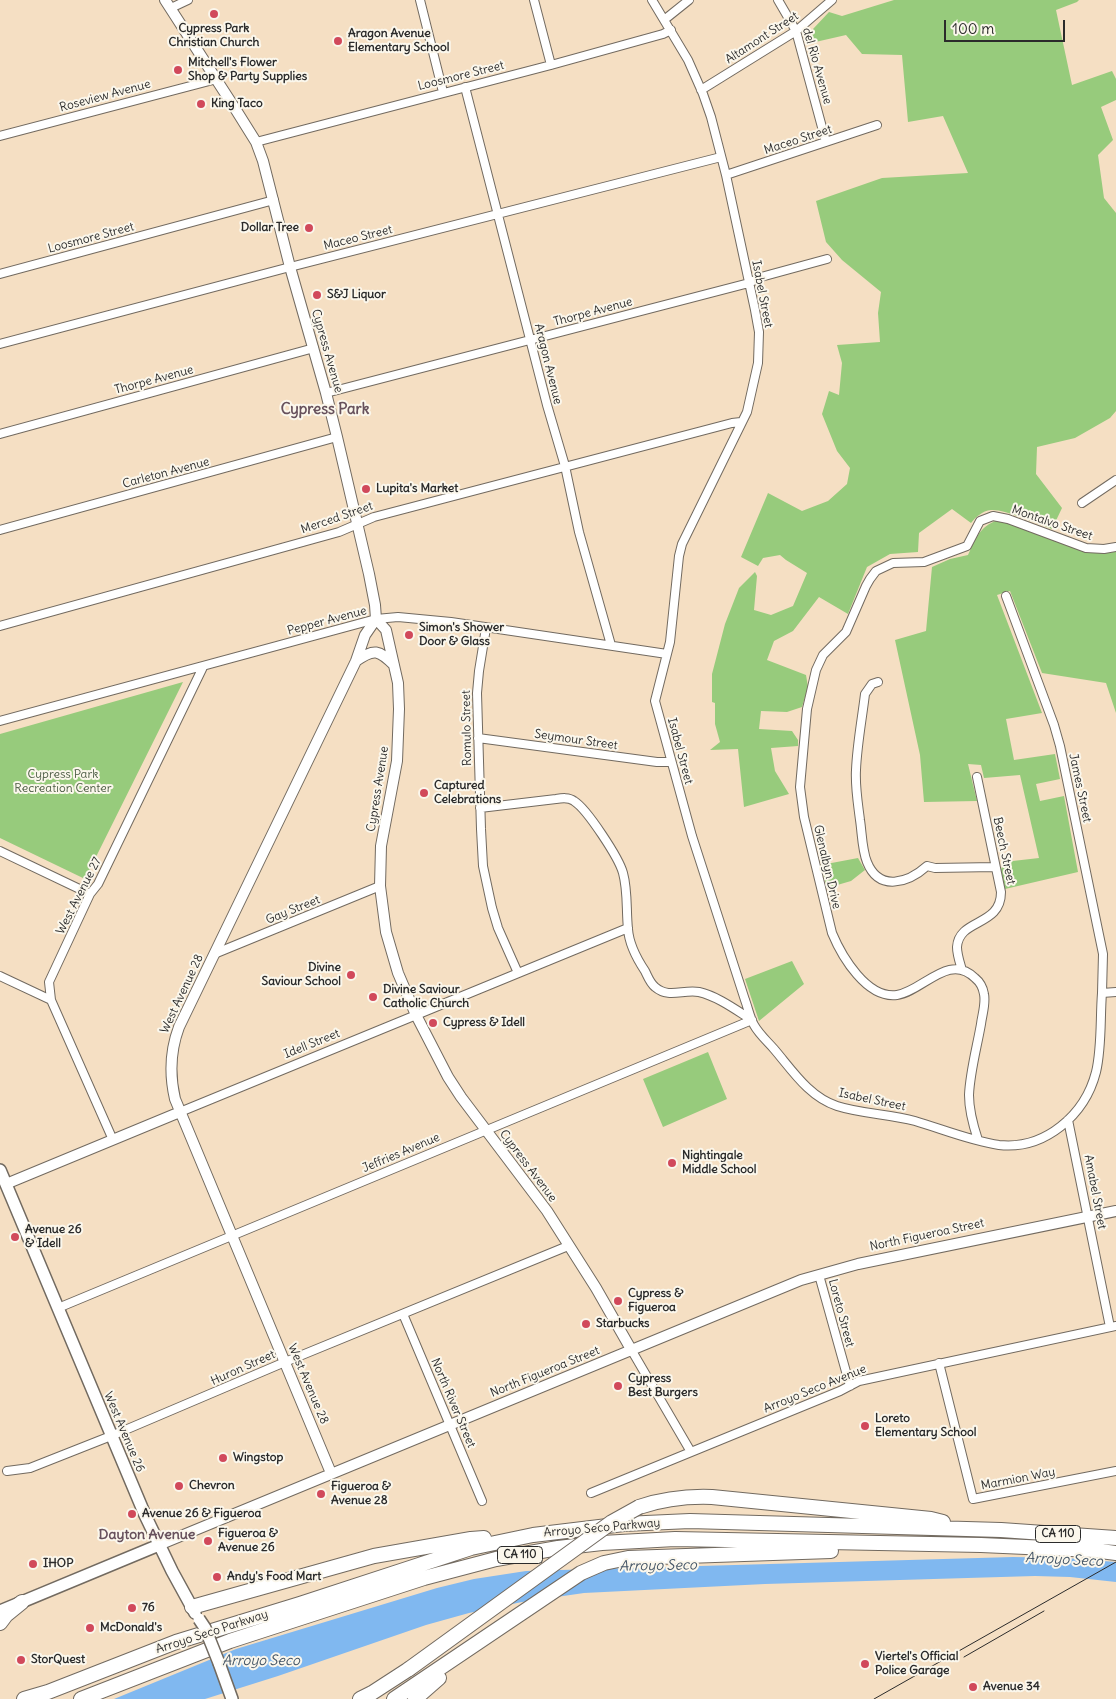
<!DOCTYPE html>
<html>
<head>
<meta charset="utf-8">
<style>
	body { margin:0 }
	#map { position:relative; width:1116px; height:1699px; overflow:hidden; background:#f5dfc3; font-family:Delius,sans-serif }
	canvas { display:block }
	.scale { position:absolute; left:944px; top:20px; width:121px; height:22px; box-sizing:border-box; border:2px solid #2b2b2b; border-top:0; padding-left:6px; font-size:15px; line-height:18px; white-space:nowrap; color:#2b2b2b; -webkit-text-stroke:4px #fbf7ec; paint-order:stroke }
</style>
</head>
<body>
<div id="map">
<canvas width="1116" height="1699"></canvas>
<div class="scale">100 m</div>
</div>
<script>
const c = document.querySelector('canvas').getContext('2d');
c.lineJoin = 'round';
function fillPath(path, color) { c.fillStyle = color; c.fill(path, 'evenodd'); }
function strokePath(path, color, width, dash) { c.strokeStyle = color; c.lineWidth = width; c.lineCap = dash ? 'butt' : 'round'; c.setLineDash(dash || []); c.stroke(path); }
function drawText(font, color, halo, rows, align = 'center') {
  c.font = font + ' Delius,sans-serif'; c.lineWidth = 4; c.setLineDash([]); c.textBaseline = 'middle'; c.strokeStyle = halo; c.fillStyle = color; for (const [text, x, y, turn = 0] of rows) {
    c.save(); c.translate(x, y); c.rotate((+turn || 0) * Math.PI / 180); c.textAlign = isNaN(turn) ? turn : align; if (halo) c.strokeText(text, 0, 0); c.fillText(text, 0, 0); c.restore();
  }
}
const green = new Path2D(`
	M 894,0 L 1079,0 L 1077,2 L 1056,10 L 1072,85 L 1112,71 L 1116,79 L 1116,100 L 1101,107 L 1113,140 L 1098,155 L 1104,198 L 1116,213 L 1116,411 L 1110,418 L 1075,438 L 1037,447 L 1036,474 L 1062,508 L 1052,529 C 1039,524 1004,509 991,510 C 982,511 976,517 971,523 L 952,509 L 919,533 L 918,552 L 890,554 L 867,567 L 848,614 L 819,597 L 793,631 L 774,641 L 767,660 L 806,675 L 808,687 L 802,707 L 787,712 L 761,711 L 759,729 L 792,731 L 798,740 L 798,746 L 771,748 L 775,771 L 789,794 L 744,807 L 738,749 L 710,750 L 720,742 L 715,724 L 715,703 L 712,702 L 712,674 L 725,624 L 739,588 L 755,572 L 757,576 L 754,610 L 771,615 L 793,606 L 807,573 L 786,560 L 780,555 L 763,558 L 758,566 L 741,557 L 768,493 L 802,511 L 828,501 L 847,484 L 850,468 L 837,451 L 822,414 L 829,391 L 839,395 L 842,363 L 837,345 L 880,342 L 878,313 L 881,292 L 842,260 L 826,242 L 816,201 L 882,178 L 968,173 L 943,116 L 908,122 L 902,55 L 862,54 L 846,35 L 811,43 L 813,29 L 829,12 L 842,16 Z
	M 998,520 L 1017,525 L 1075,547 L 1116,550 L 1116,713 L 1106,683 L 1042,673 L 1010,591 L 997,595 L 1042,713 L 1006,719 L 1014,760 L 1055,754 L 1060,779 L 1036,784 L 1040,801 L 1064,796 L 1078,872 L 1005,889 L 1000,872 L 1004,862 L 1039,858 L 1020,775 L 984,778 L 981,765 L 968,764 L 977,801 L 924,802 L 920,755 L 895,640 L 926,631 L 932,567 L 950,559 L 968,555 C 976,538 979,527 998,520 Z
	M 183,682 L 85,879 L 0,838 L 0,734 Z
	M 858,858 L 865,870 L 851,881 L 827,888 L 821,865 Z
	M 792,961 L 804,984 L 759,1021 L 745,979 Z
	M 708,1052 L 727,1099 L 663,1127 L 643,1079 Z`);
const water = new Path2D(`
	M 1013,1557 L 1066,1558 L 1116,1562 L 1116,1582 L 1070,1577 L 1035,1576 L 765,1584 L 584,1593 L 522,1602 L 469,1613 L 426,1625 L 278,1676 L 205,1699 L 114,1699 L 236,1649 L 437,1588 L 474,1579 L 526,1571 Z`);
const street = new Path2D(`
	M 420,0 L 443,92
	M 534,0 L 551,65
	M 652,0 L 688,60 L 703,94 L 711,117 L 726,175 L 755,310 L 759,332 L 758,363 L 747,412 L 682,544 L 679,556 L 670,642 L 655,701 L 692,836 L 745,1000 C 748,1008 750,1018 754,1025 C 759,1034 767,1041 774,1049 C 792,1070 809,1097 837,1106 C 862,1114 890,1114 915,1121 C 942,1129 971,1141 999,1145 C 1045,1150 1085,1115 1096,1072 C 1102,1047 1100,1018 1102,993 L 1116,992
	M 778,0 L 796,31 L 826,142
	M 171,8 L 188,0
	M 664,20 L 689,0
	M 465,87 L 547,405 L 565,466 L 579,532 L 611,645
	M 701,90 L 796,31 L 832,0
	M 0,136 L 217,79
	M 256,142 L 551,65 L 663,34 L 671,30
	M 726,175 L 877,125
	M 0,274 L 274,200
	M 0,344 L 290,267 L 721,157
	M 326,393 L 749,283 L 761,277 L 827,259
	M 0,434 L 314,348
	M 1082,503 L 1116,480
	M 0,530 L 337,437
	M 1006,596 L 1054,725 L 1060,746 L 1103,954 L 1102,993
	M 0,626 L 339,532 L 374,517 L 732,423 L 741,422
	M 486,628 L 479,671 L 477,693 L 481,829 L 483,866 L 492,908 L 498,928 L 518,973
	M 878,682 L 872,684 L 865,694 C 862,719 857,745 856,770 C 855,787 858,804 860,820 C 862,833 862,850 867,862 C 879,892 908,883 927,866 L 935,868 L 995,867
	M 0,721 L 376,619 L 398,617 L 451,622 L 667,654
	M 478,738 L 657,762 L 671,762
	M 480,808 L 556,799 C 562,798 569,797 574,801 C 587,809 619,858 623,873 C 628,891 626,910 628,929 C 629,944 637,959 645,971 C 648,977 650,983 655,987 C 669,999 683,989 699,992 C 717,996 736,1010 752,1020
	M 0,851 L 90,894
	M 214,954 L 380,886
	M 962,970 C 960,963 957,955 957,947 C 959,918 1001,927 1001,892 L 977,777
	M 0,976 L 51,1000
	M 180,1112 L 628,928
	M 1068,1120 L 1110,1327
	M 113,1140 L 51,1000 L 49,982 L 90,894 L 98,884 L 203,667
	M 978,1140 C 973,1125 969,1111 969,1095 C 970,1072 977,1047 981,1024 C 982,1015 986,1004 984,994 C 983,988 980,982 975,978 C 949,952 923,991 897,995 C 867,999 842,957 832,933 L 804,817 L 800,787 L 807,709 L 816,670 L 823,655 L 846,632 L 866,586 L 870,579 L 876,571 L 893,563 L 924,562 L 967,546 L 980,521 L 993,516 L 1008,519 L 1086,548 L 1104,549 L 1116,547
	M 819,1275 L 850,1386
	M 58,1308 L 752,1020
	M 403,1314 L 482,1501
	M 632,1351 L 691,1452
	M 939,1363 L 973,1499 L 1116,1471
	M 7,1471 L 30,1468 L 111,1436 L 285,1362 L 568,1246
	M 591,1493 L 840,1391 L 859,1381 L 1116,1326`);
const secondary = new Path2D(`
	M 165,0 L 236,110 L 256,142 L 263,161 L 290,267 L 326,393 L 337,437 L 369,574 L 375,605 L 376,619 L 386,630 L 398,683 L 399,709 L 397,761 L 381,846 L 380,886 L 386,932 L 398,973 L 416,1015 L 448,1077 L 461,1097 L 547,1211 L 596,1288 L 632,1351
	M 356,661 C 374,648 379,650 394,665
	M 6,1184 L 180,1112
	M 331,1473 L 175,1099 C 169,1073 170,1051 179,1027 L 356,661 L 365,635 L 376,619
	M 159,1545 L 801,1280 L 858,1264 L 1116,1211`);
const primary = new Path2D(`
	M 0,1170 L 145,1515 L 172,1571 L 195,1613
	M 0,1611 L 159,1545
	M 219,1663 L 232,1699`);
const highway = new Path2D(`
	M 639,1507 C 663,1499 686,1496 712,1497 L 931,1519 L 943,1522
	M 192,1607 L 374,1556 L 471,1539 L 484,1538
	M 0,1623 L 6,1615 L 22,1602
	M 24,1699 L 48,1692 L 176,1642 L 300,1604 L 471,1548 L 533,1535 L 624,1524 L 690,1521 L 1001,1530 L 1116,1538
	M 81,1699 L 230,1641 L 424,1578 L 496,1559 L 558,1548 L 602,1543 L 675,1539 L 981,1545 L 1093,1550 L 1116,1553
	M 360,1699 L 372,1693 L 409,1669
	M 394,1699 L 581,1573 L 604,1563 L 628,1558 L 831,1551
	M 415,1699 L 439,1678`);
const tram = new Path2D(`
	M 964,1657 L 1044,1611
	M 874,1699 L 1116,1562`);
const primaryBridge = new Path2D(`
	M 199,1619 L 205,1628 L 219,1663`);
const highwayBridge = new Path2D(`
	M 409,1669 L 612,1522 L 639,1507`);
const markers = [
	[214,14,5,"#d1495b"],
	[338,41,5,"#d1495b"],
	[178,70,5,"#d1495b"],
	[201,104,5,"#d1495b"],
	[309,228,5,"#d1495b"],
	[317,295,5,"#d1495b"],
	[366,489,5,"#d1495b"],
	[409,635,5,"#d1495b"],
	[424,793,5,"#d1495b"],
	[351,975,5,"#d1495b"],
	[373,997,5,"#d1495b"],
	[433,1023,5,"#d1495b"],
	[672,1163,5,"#d1495b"],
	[15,1237,5,"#d1495b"],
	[618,1301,5,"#d1495b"],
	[586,1324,5,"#d1495b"],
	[618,1386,5,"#d1495b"],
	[865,1426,5,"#d1495b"],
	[223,1458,5,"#d1495b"],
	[179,1486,5,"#d1495b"],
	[321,1494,5,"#d1495b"],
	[132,1514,5,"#d1495b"],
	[208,1541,5,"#d1495b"],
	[33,1564,5,"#d1495b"],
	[217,1577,5,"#d1495b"],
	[132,1608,5,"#d1495b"],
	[90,1628,5,"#d1495b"],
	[21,1660,5,"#d1495b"],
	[865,1664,5,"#d1495b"],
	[973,1687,5,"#d1495b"]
];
const shields = [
	[1058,1534,45],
	[520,1555,45]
];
const shieldNames = [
	["CA 110",1058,1534],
	["CA 110",520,1555]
];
const poiNames = [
	["Cypress Park",214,29,"center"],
	["Christian Church",214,43,"center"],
	["Aragon Avenue",348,34],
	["Elementary School",348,48],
	["Mitchell's Flower",188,63],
	["Shop & Party Supplies",188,77],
	["King Taco",211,104],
	["Dollar Tree",299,228,"right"],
	["S&J Liquor",327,295],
	["Lupita's Market",376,489],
	["Simon's Shower",419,628],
	["Door & Glass",419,642],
	["Captured",434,786],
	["Celebrations",434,800],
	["Divine",341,968,"right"],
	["Saviour School",341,982,"right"],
	["Divine Saviour",383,990],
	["Catholic Church",383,1004],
	["Cypress & Idell",443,1023],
	["Nightingale",682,1156],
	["Middle School",682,1170],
	["Avenue 26",25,1230],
	["& Idell",25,1244],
	["Cypress &",628,1294],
	["Figueroa",628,1308],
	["Starbucks",596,1324],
	["Cypress",628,1379],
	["Best Burgers",628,1393],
	["Loreto",875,1419],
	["Elementary School",875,1433],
	["Wingstop",233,1458],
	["Chevron",189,1486],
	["Figueroa &",331,1487],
	["Avenue 28",331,1501],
	["Avenue 26 & Figueroa",142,1514],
	["Figueroa &",218,1534],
	["Avenue 26",218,1548],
	["IHOP",43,1564],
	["Andy's Food Mart",227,1577],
	["76",142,1608],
	["McDonald's",100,1628],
	["Viertel's Official",875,1657],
	["Police Garage",875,1671],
	["StorQuest",31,1660],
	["Avenue 34",983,1687]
];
const streetNames = [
	["Altamont Street",762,38,-33],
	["del Rio Avenue",817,66,74],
	["Loosmore Street",461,76,-14],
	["Roseview Avenue",105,96,-15],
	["Maceo Street",798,140,-18],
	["Loosmore Street",91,238,-15],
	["Maceo Street",358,238,-14],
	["Isabel Street",762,294,79],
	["Thorpe Avenue",593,312,-15],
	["Cypress Avenue",327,351,74],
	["Aragon Avenue",548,364,76],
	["Thorpe Avenue",154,380,-15],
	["Carleton Avenue",166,473,-15],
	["Merced Street",337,518,-19],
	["Montalvo Street",1052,523,19],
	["Pepper Avenue",327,621,-15],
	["Romulo Street",467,728,-91],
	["Seymour Street",576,740,8],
	["Isabel Street",680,751,75],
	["James Street",1080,788,78],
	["Cypress Avenue",378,789,-81],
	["Beech Street",1004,851,78],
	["Glenalbyn Drive",827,867,77],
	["West Avenue 27",79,896,-63],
	["Gay Street",293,910,-22],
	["West Avenue 28",182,994,-65],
	["Idell Street",312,1044,-22],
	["Isabel Street",872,1100,12],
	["Jeffries Avenue",401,1153,-23],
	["Cypress Avenue",528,1166,53],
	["Amabel Street",1095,1192,79],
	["North Figueroa Street",927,1235,-12],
	["Loreto Street",841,1313,75],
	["Huron Street",243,1368,-24],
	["North Figueroa Street",545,1372,-22],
	["West Avenue 28",308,1384,67],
	["Arroyo Seco Avenue",815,1389,-22],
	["North River Street",453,1403,67],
	["West Avenue 26",124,1432,67],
	["Marmion Way",1018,1479,-11],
	["Arroyo Seco Parkway",602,1528,-5],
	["Arroyo Seco Parkway",212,1632,-18]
];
const parkNames = [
	["Cypress Park",63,775],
	["Recreation Center",63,789]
];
const neighbourhoodNames = [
	["Dayton Avenue",147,1535]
];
const waterNames = [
	["Arroyo Seco",1064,1560,3],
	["Arroyo Seco",658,1566,-1],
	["Arroyo Seco",261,1661]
];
const quarterNames = [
	["Cypress Park",325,410]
];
fillPath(green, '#97cb7c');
fillPath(water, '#80b8f0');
strokePath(street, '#726a60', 10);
strokePath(secondary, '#726a60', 12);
strokePath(primary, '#726a60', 14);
strokePath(highway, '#726a60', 16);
strokePath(street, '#fff', 8);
strokePath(secondary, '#fff', 10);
strokePath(primary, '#fff', 11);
strokePath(highway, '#fff', 14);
strokePath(tram, '#2b2b2b', 1);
strokePath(primaryBridge, '#726a60', 14, []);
strokePath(highwayBridge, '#726a60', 16, []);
strokePath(primaryBridge, '#fff', 11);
strokePath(highwayBridge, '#fff', 14);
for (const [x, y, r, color] of markers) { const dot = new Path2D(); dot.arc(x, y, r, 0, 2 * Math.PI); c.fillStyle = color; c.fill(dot); strokePath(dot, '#fbf7ec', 2); }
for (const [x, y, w] of shields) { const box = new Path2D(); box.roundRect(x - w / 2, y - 8.5, w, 17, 4); c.fillStyle = '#fbf7ec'; c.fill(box); strokePath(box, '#2b2b2b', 1); }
drawText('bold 11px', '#2b2b2b', null, shieldNames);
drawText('bold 12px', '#2b2b2b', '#fbf7ec', poiNames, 'left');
drawText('12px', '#2b2b2b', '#fbf7ec', streetNames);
drawText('12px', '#4b5b43', '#fbf7ec', parkNames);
drawText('bold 14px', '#67515c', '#fbf7ec', neighbourhoodNames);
drawText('italic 14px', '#456', '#fbf7ec', waterNames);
drawText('bold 15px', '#67515c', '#fbf7ec', quarterNames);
</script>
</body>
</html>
